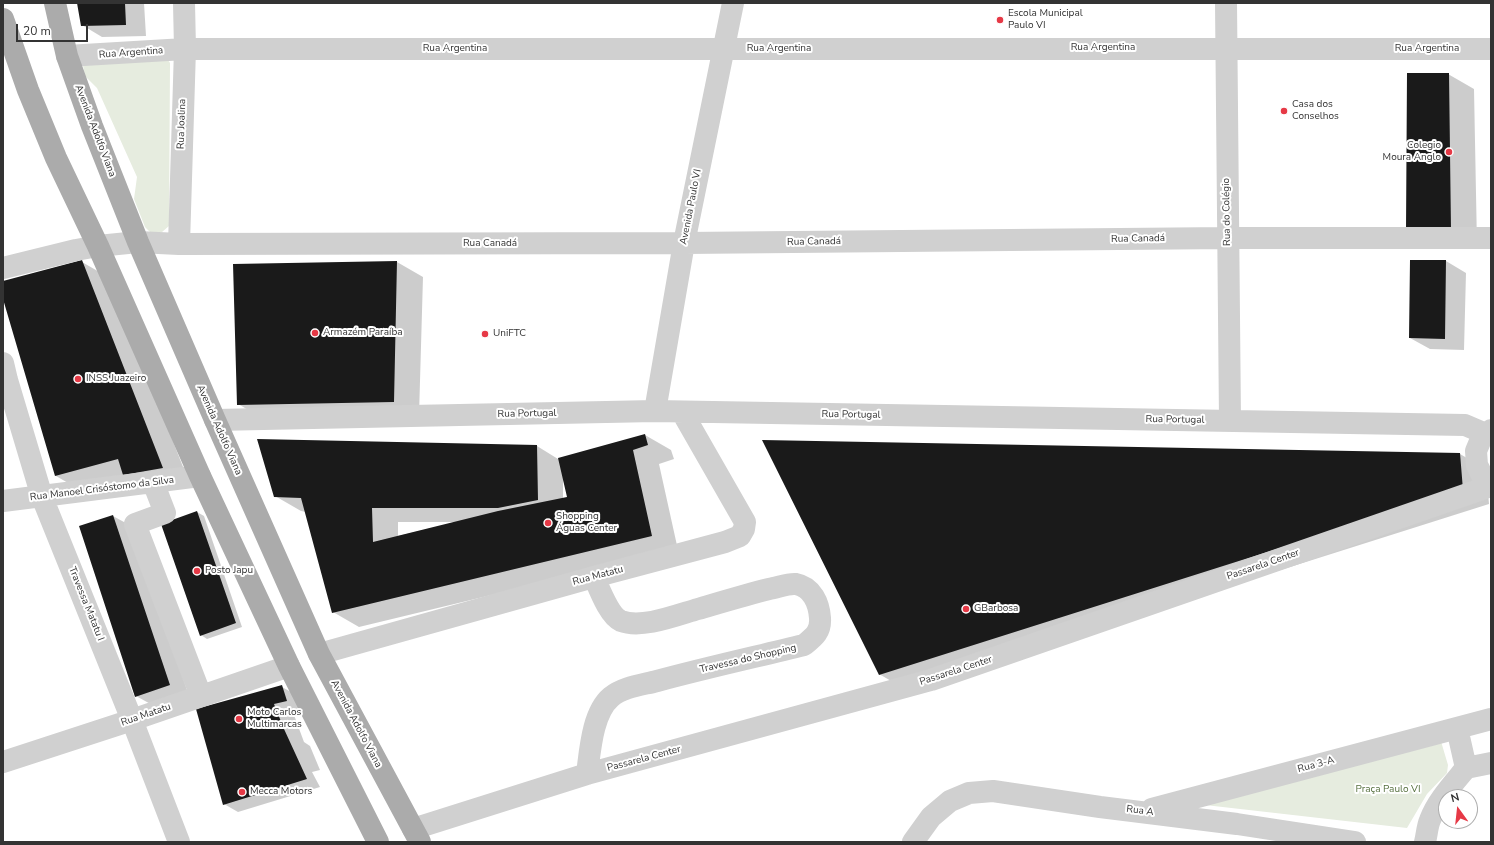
<!DOCTYPE html>
<html>
<head>
<meta charset="utf-8">
<style>
	body { margin:0 }
	#map { position:relative; width:1494px; height:845px; overflow:hidden; background:#fff; font-family:"Nunito Sans",sans-serif }
	canvas { display:block }
	.frame { position:absolute; inset:0; border:4px solid #333; pointer-events:none }
	.north { position:absolute; left:1438px; top:789px; width:40px; height:40px; box-sizing:border-box; background:#fff; border:1px solid #adadad; border-radius:50%; rotate:345deg; font-size:11px; font-weight:700; line-height:16px; text-align:center; color:#333 }
	.north::after { content:''; display:block; margin:auto; width:14px; height:18px; background:#e63946; clip-path:polygon(50% 0,100% 100%,50% 72%,0 100%) }
	.scale { position:absolute; left:16px; top:24px; width:72px; height:18px; box-sizing:border-box; border:2px solid #333; border-top:0; padding-left:5px; font-size:12px; line-height:14px; white-space:nowrap; color:#333; -webkit-text-stroke:3px #fff; paint-order:stroke }
</style>
</head>
<body>
<div id="map">
<canvas width="1494" height="845"></canvas>
<div class="frame"></div>
<div class="north">N</div>
<div class="scale">20 m</div>
</div>
<script>
const c = document.querySelector('canvas').getContext('2d');
c.lineJoin = 'round';
function fillPath(path, color) { c.fillStyle = color; c.fill(path, 'evenodd'); }
function strokePath(path, color, width, dash) { c.strokeStyle = color; c.lineWidth = width; c.lineCap = dash ? 'butt' : 'round'; c.setLineDash(dash || []); c.stroke(path); }
function drawText(font, color, halo, rows, align = 'center') {
  c.font = font + ' "Nunito Sans",sans-serif'; c.lineWidth = 4; c.setLineDash([]); c.textBaseline = 'middle'; c.strokeStyle = halo; c.fillStyle = color; for (const [text, x, y, turn = 0] of rows) {
    c.save(); c.translate(x, y); c.rotate((+turn || 0) * Math.PI / 180); c.textAlign = isNaN(turn) ? turn : align; if (halo) c.strokeText(text, 0, 0); c.fillText(text, 0, 0); c.restore();
  }
}
const green = new Path2D(`
	M 166,57 L 170,63 L 169,226 L 162,232 L 151,233 L 145,227 L 134,199 L 137,177 L 97,88 L 85,76 L 82,60 Z
	M 1440,738 L 1448,765 L 1447,773 L 1427,794 L 1407,828 L 1205,805 Z`);
const shadow = new Path2D(`
	M 78,3 L 144,3 L 146,36 L 102,37 L 82,25 Z
	M 1448,74 L 1474,89 L 1477,245 L 1433,245 Z
	M 1411,261 L 1446,261 L 1466,273 L 1464,350 L 1430,349 L 1410,338 Z
	M 82,262 L 108,277 L 189,482 L 82,491 L 56,476 L 3,295 L 3,282 Z
	M 397,262 L 423,277 L 419,416 L 264,419 L 238,404 Z
	M 645,435 L 671,450 L 674,459 L 659,464 L 678,550 L 359,627 L 333,612 L 306,512 L 301,511 L 275,496 L 537,446 L 558,459 ZM 563,479 L 569,498 L 563,499 ZM 398,522 L 453,522 L 453,523 L 398,536 Z
	M 1460,454 L 1486,469 L 1489,504 L 905,689 L 879,674 Z
	M 197,512 L 204,516 L 242,627 L 207,639 L 201,635 Z
	M 113,516 L 133,527 L 189,696 L 156,707 L 136,696 Z
	M 282,687 L 302,698 L 307,712 L 294,715 L 304,742 L 310,746 L 320,770 L 312,772 L 320,787 L 238,812 L 224,804 Z`);
const building = new Path2D(`
	M 77,3 L 125,3 L 126,25 L 81,26 Z
	M 1407,73 L 1449,73 L 1451,230 L 1406,230 Z
	M 82,260 L 163,468 L 123,475 L 118,459 L 55,476 L 3,299 L 3,281 Z
	M 1410,260 L 1446,260 L 1445,339 L 1409,338 Z
	M 397,261 L 394,402 L 237,405 L 233,264 Z
	M 645,434 L 648,445 L 633,450 L 652,536 L 332,613 L 301,498 L 274,497 L 257,439 L 537,445 L 538,500 L 498,508 L 372,508 L 373,542 L 498,511 L 567,497 L 558,458 Z
	M 762,440 L 1460,453 L 1463,490 L 879,675 Z
	M 197,511 L 236,623 L 200,636 L 161,524 Z
	M 113,515 L 170,685 L 135,697 L 79,526 Z
	M 282,685 L 287,701 L 274,704 L 284,729 L 307,779 L 223,805 L 196,709 Z`);
const minor = new Path2D(`
	M 1226,3 L 1230,421
	M 67,56 L 185,49 L 1491,49
	M 179,244 L 185,49 L 184,3
	M 3,268 L 76,250 L 98,246 L 138,242 L 179,244 L 684,243 L 1228,238 L 1491,238
	M 3,363 L 7,380 L 42,497 L 132,720 L 179,842
	M 655,411 L 684,243 L 733,3
	M 215,420 L 655,411 L 1465,425 L 1486,434
	M 1491,430 L 1481,439 L 1476,451 L 1477,465 L 1483,477 L 1491,483
	M 153,482 L 165,513 L 135,524 L 201,696
	M 3,501 L 200,476
	M 319,654 L 594,577 L 725,542 L 740,536 L 744,529 L 745,522 L 682,412
	M 3,762 L 132,720 L 289,666
	M 1466,768 L 1491,763
	M 587,774 C 590,752 592,713 611,697 C 623,687 642,685 657,681 C 705,668 755,657 804,645 C 814,637 821,632 820,618 C 819,603 812,587 796,584 C 788,583 777,588 769,589 C 745,595 722,602 698,609 C 677,615 642,629 621,621 C 609,616 599,588 594,577
	M 1152,809 L 1491,719
	M 413,829 L 587,774 L 931,680 L 1491,486
	M 913,842 L 931,817 L 950,801 L 969,793 L 993,791 L 1100,807 L 1237,824 L 1355,842
	M 1425,842 C 1427,835 1427,827 1430,820 C 1437,801 1453,784 1466,768 L 1457,728`);
const major = new Path2D(`
	M 55,3 L 67,56 L 92,126 L 138,242 L 215,420 L 319,654 L 420,842
	M 3,19 L 28,90 L 56,158 L 98,246 L 200,476 L 289,666 L 378,842`);
const markers = [
	[1000,20,4,"#e63946"],
	[1284,111,4,"#e63946"],
	[1449,152,4,"#e63946"],
	[315,333,4,"#e63946"],
	[485,334,4,"#e63946"],
	[78,379,4,"#e63946"],
	[548,523,4,"#e63946"],
	[197,571,4,"#e63946"],
	[966,609,4,"#e63946"],
	[239,719,4,"#e63946"],
	[242,792,4,"#e63946"]
];
const poiNames = [
	["Escola Municipal",1008,14],
	["Paulo VI",1008,26],
	["Casa dos",1292,105],
	["Conselhos",1292,117],
	["Colegio",1441,146,"right"],
	["Moura Anglo",1441,158,"right"],
	["Armazém Paraíba",323,333],
	["UniFTC",493,334],
	["INSS Juazeiro",86,379],
	["Shopping",556,517],
	["Águas Center",556,529],
	["Posto Japu",205,571],
	["GBarbosa",974,609],
	["Moto Carlos",247,713],
	["Multimarcas",247,725],
	["Mecca Motors",250,792]
];
const streetNames = [
	["Rua Argentina",1103,48],
	["Rua Argentina",455,49],
	["Rua Argentina",779,49],
	["Rua Argentina",1427,49],
	["Rua Argentina",131,53,-4],
	["Rua Joalina",182,124,-88],
	["Avenida Adolfo Viana",95,131,69],
	["Avenida Paulo VI",691,207,-79],
	["Rua do Colégio",1227,212,-91],
	["Rua Canadá",1138,239,-1],
	["Rua Canadá",814,242,-1],
	["Rua Canadá",490,244],
	["Rua Portugal",527,414,-1],
	["Rua Portugal",851,415,1],
	["Rua Portugal",1175,420,1],
	["Avenida Adolfo Viana",219,430,66],
	["Rua Manoel Crisóstomo da Silva",102,489,-7],
	["Passarela Center",1263,565,-19],
	["Rua Matatu",598,576,-15],
	["Travessa Matatu I",86,604,68],
	["Travessa do Shopping",748,659,-13],
	["Passarela Center",956,671,-18],
	["Rua Matatu",146,715,-19],
	["Avenida Adolfo Viana",356,724,62],
	["Passarela Center",644,759,-15],
	["Rua 3-A",1316,765,-15],
	["Rua A",1140,811,7]
];
const parkNames = [
	["Praça Paulo VI",1388,790]
];
fillPath(green, '#e6ecdf');
fillPath(shadow, '#0003');
fillPath(building, '#1a1a1a');
strokePath(minor, '#d0d0d0', 22);
strokePath(major, '#ababab', 22);
for (const [x, y, r, color] of markers) { const dot = new Path2D(); dot.arc(x, y, r, 0, 2 * Math.PI); c.fillStyle = color; c.fill(dot); strokePath(dot, '#fff', 1.5); }
drawText('10px', '#333', '#fff', poiNames, 'left');
drawText('10px', '#333', '#fff', streetNames);
drawText('10px', '#56703f', '#fff', parkNames);
</script>
</body>
</html>
